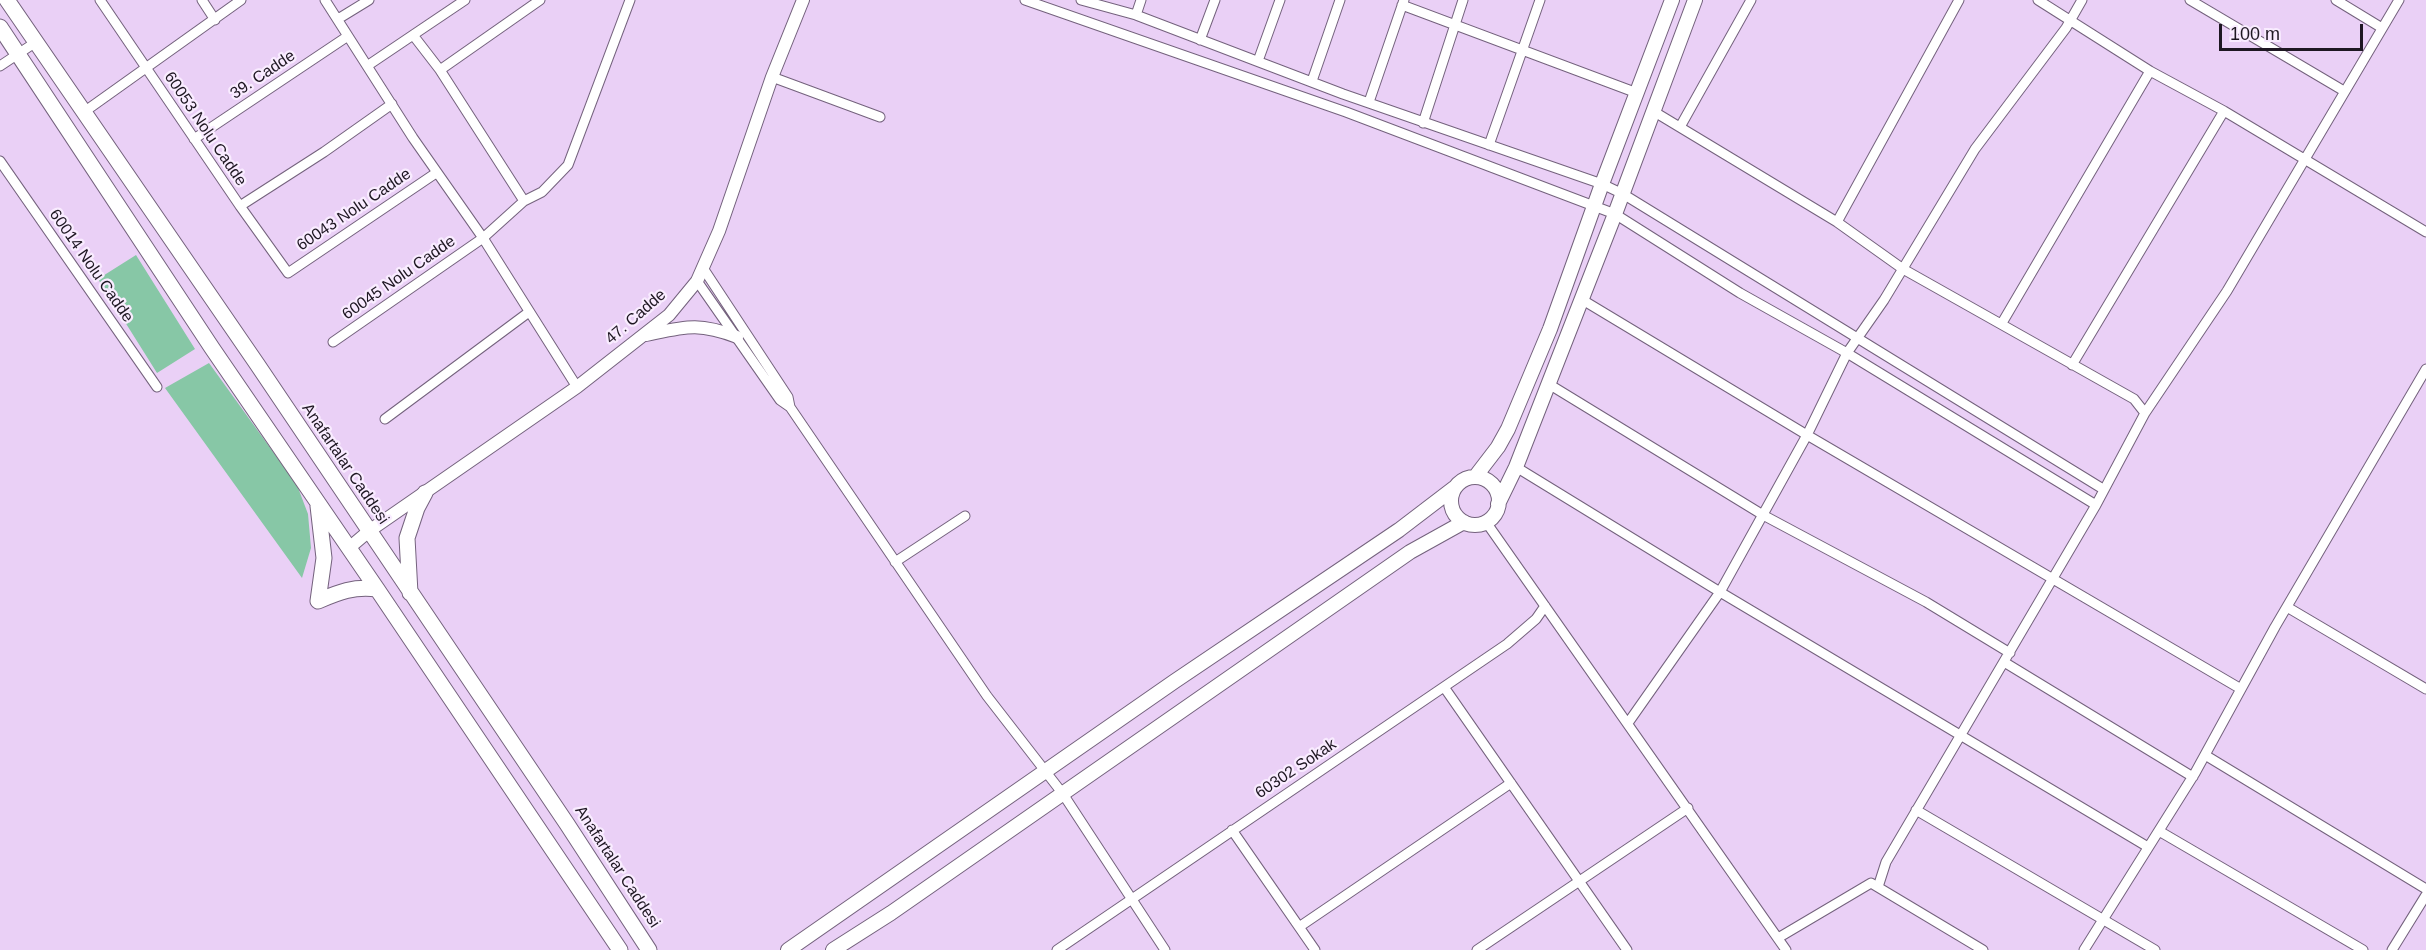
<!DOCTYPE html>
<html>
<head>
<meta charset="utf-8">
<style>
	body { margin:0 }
	#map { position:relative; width:2426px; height:950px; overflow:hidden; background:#f1dbfa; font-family:Arial,sans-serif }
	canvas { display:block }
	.scale { position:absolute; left:2219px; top:24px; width:144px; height:27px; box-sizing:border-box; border:3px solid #1e1722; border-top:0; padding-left:8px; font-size:18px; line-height:21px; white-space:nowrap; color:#1e1722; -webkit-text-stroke:4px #f9ecff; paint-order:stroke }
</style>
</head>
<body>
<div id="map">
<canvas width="2426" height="950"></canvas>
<div class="scale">100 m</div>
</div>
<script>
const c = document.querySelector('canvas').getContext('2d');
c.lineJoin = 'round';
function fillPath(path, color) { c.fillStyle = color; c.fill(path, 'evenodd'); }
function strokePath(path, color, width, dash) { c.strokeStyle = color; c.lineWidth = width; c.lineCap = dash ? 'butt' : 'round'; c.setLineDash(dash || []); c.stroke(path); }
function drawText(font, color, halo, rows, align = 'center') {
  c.font = font + ' Arial,sans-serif'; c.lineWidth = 4.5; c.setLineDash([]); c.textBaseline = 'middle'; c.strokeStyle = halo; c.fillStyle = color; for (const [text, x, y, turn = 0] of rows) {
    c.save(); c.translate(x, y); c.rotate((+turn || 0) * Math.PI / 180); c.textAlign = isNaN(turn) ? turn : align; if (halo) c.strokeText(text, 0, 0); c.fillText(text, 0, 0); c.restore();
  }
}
const built = new Path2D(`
	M 0,0 L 2426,0 L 2426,950 L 0,950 Z`);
const forest = new Path2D(`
	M 136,255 L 195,349 L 157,373 L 98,279 Z
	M 209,363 L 297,485 L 308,514 L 311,548 L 302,578 L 165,388 Z`);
const minor = new Path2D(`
	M 100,0 L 240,206 L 288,273 L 436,173
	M 202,0 L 215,20
	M 325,0 L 413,138 L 483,238 L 577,387
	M 1025,0 L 1346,112 L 1615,214 L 1740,293 L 1847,353 L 2096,505
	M 1081,0 L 1136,15 L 1343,94 L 1602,184 L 1623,194 L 2103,489
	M 2038,0 L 2150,71 L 2224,111 L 2426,232
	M 2190,0 L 2344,91
	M 2336,0 L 2382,28
	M 1402,5 L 1637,93
	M 1136,15 L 1141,0
	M 338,19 L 369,0
	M 413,35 L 465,0
	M 1200,40 L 1215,0
	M 1258,61 L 1280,0
	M 0,66 L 36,42
	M 367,66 L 413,35 L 440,70 L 524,201
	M 440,70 L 540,0
	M 772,77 L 880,117
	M 1312,81 L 1340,0
	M 1369,102 L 1404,0
	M 1653,111 L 1837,222 L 1903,269 L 2134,399 L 2145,413 L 2096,505 L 1886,862 L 1878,887
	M 84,112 L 241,0
	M 1423,123 L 1463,0
	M 1680,127 L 1751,0
	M 194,139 L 348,36
	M 1489,145 L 1540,0
	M 0,161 L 157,387
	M 240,206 L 324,152 L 392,104
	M 1837,222 L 1959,0
	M 703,268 L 788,397 L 790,407
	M 697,281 L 780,400 L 790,407 L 987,696 L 1063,794 L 1165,950
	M 1581,299 L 1807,435 L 2241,689
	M 2002,323 L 2150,71
	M 333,342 L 483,238 L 524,201 L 542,192 L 568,165 L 630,0
	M 2072,365 L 2224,111
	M 1547,383 L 1763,515 L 1926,602 L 2010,653
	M 2145,413 L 2227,291 L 2399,0
	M 385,419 L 529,312
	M 1516,467 L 1720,592 L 2148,847
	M 1486,522 L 1786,950
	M 895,562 L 965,516
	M 2287,607 L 2426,689
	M 2004,662 L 2193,777
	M 1444,687 L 1627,950
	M 1628,723 L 1720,592 L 1807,435 L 1847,353 L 1884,300 L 1975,149 L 2066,28 L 2082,0
	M 2205,755 L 2426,889
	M 1916,810 L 2155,950
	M 1232,830 L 1315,950
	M 2159,831 L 2363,950
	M 1299,927 L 1511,783
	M 1778,938 L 1871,883 L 1983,950
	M 1057,950 L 1507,644 L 1536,619 L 1545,606
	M 1477,950 L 1688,808
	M 2084,950 L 2195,773 L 2275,627 L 2426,369
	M 2392,950 L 2426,895`);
const tertiary = new Path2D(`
	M 646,335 C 685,327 698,322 737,337
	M 349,548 L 369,531 L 577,387 L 669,315 L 697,281 L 719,231 L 772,77 L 803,0`);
const secondary = new Path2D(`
	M 1475,477 L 1498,447 L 1508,429 L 1550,329 L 1602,184 L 1672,0
	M1451 501a24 24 0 1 1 48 0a24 24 0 1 1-48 0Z
	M 1498,504 L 1516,467 L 1615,214 L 1695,0
	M 788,950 L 1175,681 L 1399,530 L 1454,488
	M 833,950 L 891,913 L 1410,552 L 1464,522`);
const primary = new Path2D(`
	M 7,0 L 257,364 L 567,824 L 649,950
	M 0,27 L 212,348 L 377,589 L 620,950
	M 318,506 L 324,558 L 318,601
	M 410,593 L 407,538 L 417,508 L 425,493
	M 318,601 C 339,592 354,586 377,589`);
const streetNames = [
	["39. Cadde",263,75,-34],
	["60053 Nolu Cadde",205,129,56],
	["60043 Nolu Cadde",354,210,-34],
	["60014 Nolu Cadde",91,266,55],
	["60045 Nolu Cadde",399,278,-35],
	["47. Cadde",636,317,-41],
	["Anafartalar Caddesi",345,464,56],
	["60302 Sokak",1296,769,-34],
	["Anafartalar Caddesi",617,867,57]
];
fillPath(built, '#ead0f6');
fillPath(forest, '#87c7a6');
strokePath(minor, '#74627d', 11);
strokePath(tertiary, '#74627d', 14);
strokePath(secondary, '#74627d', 16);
strokePath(primary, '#74627d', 17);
strokePath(minor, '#fff', 9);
strokePath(tertiary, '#fff', 12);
strokePath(secondary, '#fff', 14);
strokePath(primary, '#fff', 15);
drawText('16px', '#1e1722', '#f9ecff', streetNames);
</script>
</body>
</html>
